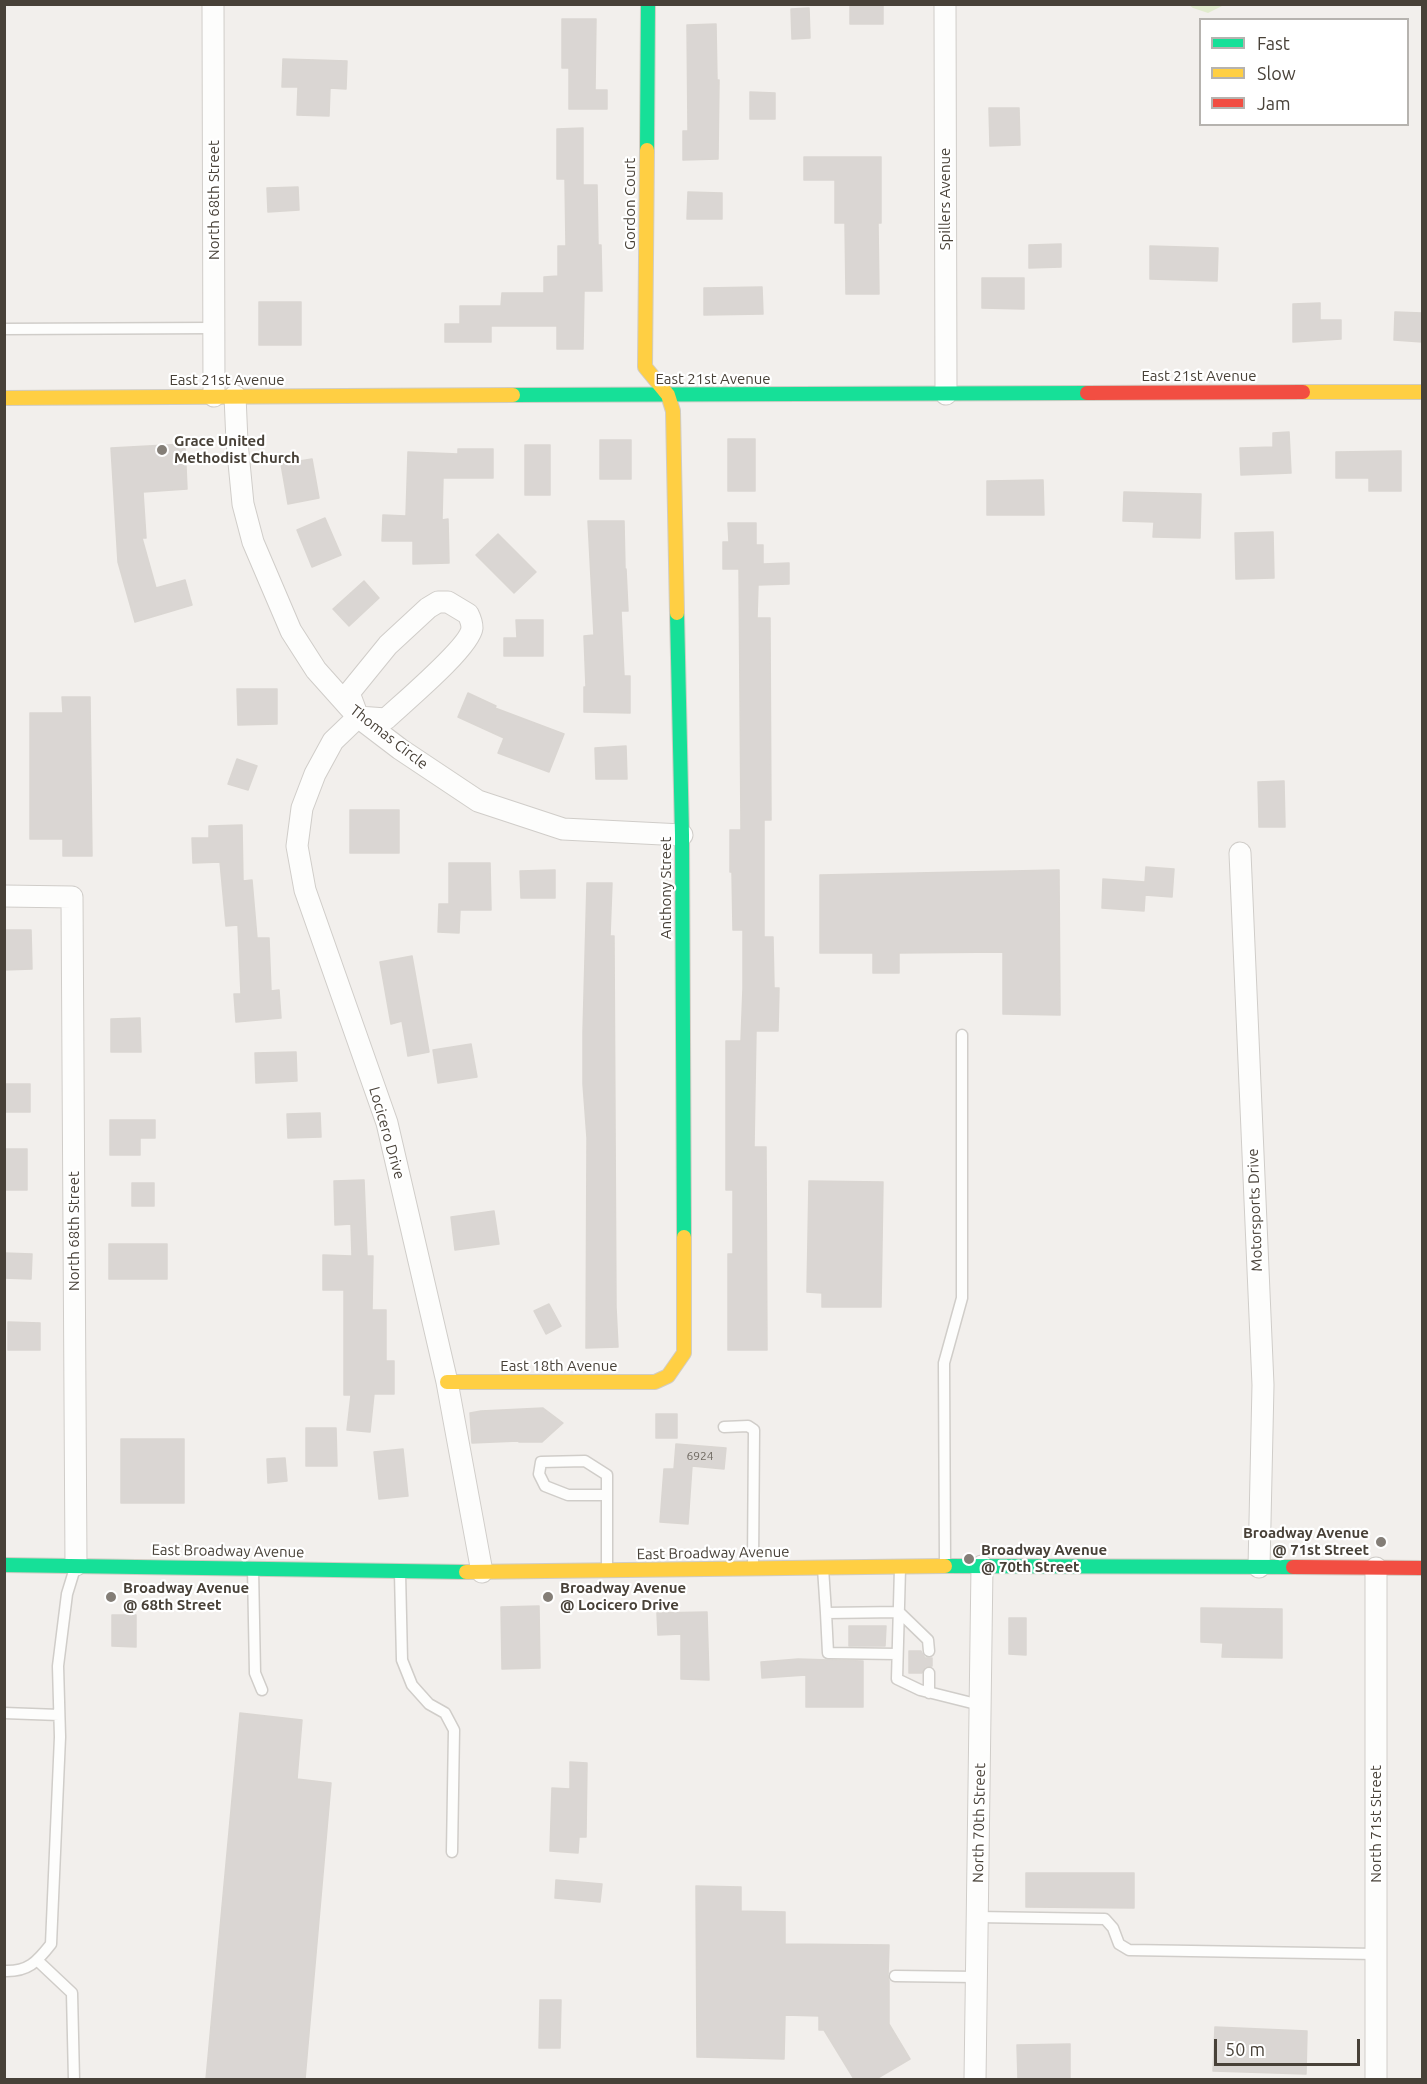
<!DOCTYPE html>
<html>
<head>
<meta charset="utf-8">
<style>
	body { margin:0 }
	#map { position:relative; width:1427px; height:2084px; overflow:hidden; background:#f2efec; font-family:Ubuntu,sans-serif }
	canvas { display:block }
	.frame { position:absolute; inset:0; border:6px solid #484138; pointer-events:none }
	.legend { position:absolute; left:1199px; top:18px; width:210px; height:108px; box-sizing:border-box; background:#fff; border:2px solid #b6b3af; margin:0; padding:8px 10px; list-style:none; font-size:18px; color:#484138 }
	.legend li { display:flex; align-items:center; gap:12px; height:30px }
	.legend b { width:30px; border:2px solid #b6b3af }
	.scale { position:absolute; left:1214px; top:2039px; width:146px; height:27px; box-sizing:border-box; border:3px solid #484138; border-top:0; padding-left:8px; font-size:18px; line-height:21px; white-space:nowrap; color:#484138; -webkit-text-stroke:4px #fff; paint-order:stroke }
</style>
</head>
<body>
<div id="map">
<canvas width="1427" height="2084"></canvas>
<div class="frame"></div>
<ul class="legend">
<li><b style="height:8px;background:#16e098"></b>Fast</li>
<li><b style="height:8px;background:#ffcf43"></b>Slow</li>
<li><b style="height:8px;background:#f24e42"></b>Jam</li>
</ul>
<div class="scale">50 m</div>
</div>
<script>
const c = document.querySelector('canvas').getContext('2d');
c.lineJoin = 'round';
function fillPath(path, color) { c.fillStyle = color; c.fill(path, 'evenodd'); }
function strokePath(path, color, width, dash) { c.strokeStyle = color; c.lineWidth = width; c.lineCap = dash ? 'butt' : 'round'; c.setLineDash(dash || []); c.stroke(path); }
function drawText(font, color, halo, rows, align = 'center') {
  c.font = font + ' Ubuntu,sans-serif'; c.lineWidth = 4.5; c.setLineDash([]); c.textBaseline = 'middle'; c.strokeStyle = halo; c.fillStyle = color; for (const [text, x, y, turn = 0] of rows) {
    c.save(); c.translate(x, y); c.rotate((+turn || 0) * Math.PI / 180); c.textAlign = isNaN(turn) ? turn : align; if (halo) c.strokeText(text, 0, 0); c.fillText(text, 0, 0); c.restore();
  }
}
const green = new Path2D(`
	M 1189,5 L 1224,5 L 1208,13 L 1193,8 Z`);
const building = new Path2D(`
	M 850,4 L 883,4 L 883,24 L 850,24 Z
	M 809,8 L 810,38 L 792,39 L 791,9 Z
	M 562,19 L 596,19 L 595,90 L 607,90 L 607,109 L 569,109 L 569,68 L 562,68 Z
	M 716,24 L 717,80 L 719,80 L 718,159 L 683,160 L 683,131 L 688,131 L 687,25 Z
	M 283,59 L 347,61 L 346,89 L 330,88 L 329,116 L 297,115 L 298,87 L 282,87 Z
	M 750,92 L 775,93 L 775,119 L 750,119 Z
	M 989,108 L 1019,108 L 1020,145 L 990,146 Z
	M 583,128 L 583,185 L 597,185 L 598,245 L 601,245 L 602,291 L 584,291 L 583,349 L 557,349 L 557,326 L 491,326 L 491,342 L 445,342 L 445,324 L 460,324 L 460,306 L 501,306 L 502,293 L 544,293 L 544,277 L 558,276 L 558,246 L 566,246 L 565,179 L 557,179 L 557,129 Z
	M 804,157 L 881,157 L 881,223 L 878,223 L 879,294 L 846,294 L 845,223 L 835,223 L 835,180 L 804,180 Z
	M 298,187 L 299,210 L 268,212 L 267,188 Z
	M 688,192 L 722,193 L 722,219 L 687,219 Z
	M 1061,244 L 1061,267 L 1029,268 L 1029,245 Z
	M 1150,246 L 1218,248 L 1217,281 L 1150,279 Z
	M 982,278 L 1024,278 L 1024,309 L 982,308 Z
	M 762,287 L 763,314 L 704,315 L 704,288 Z
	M 259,302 L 301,302 L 301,345 L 259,345 Z
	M 1320,303 L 1320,320 L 1341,320 L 1341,339 L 1293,342 L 1293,304 Z
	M 1395,312 L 1422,313 L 1422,342 L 1394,340 Z
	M 1289,432 L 1291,473 L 1241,475 L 1240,448 L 1273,447 L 1273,433 Z
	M 728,439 L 755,439 L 755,491 L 728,491 Z
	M 600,440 L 631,440 L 631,479 L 600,479 Z
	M 185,444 L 187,489 L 143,492 L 146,538 L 142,538 L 156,588 L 185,580 L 192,605 L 135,622 L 118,562 L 111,448 Z
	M 525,445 L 550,445 L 550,495 L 525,495 Z
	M 458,449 L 493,449 L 493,478 L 443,478 L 442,520 L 448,519 L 449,563 L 413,564 L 413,541 L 382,541 L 383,515 L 406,516 L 408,452 L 458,454 Z
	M 1401,451 L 1401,491 L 1369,491 L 1369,478 L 1336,478 L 1336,452 Z
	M 312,459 L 319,498 L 288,504 L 281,464 Z
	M 1043,480 L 1044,515 L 987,515 L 987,481 Z
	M 1124,492 L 1201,494 L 1200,538 L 1153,537 L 1154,522 L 1123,521 Z
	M 325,518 L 341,555 L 312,567 L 297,530 Z
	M 588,521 L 624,521 L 625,569 L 626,569 L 628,611 L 621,611 L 624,676 L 630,676 L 630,713 L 584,712 L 584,687 L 586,687 L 584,636 L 594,635 Z
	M 728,523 L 756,523 L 756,545 L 763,545 L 763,564 L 789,563 L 789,584 L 758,585 L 757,618 L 770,618 L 771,820 L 764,820 L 764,937 L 773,937 L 774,988 L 779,988 L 778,1031 L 756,1031 L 754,1147 L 766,1147 L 767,1350 L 728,1350 L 728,1254 L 733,1254 L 733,1190 L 726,1190 L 726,1041 L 741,1041 L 743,988 L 743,930 L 733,930 L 732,872 L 730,872 L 730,830 L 741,830 L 739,569 L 723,569 L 723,542 L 729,542 Z
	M 1273,532 L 1274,578 L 1236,579 L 1235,533 Z
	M 498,534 L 536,572 L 514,593 L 476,555 Z
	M 364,581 L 379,598 L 349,626 L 333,609 Z
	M 516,620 L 543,620 L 543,656 L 504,656 L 504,638 L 517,638 Z
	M 237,689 L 277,689 L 277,724 L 238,725 Z
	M 468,693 L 496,706 L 495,708 L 564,734 L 549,772 L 498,753 L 504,738 L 458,717 Z
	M 62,697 L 90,697 L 92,856 L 63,856 L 63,839 L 30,839 L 30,713 L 63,713 Z
	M 626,746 L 627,779 L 596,779 L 595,748 Z
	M 237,759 L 257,766 L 248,790 L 228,784 Z
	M 1284,781 L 1285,827 L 1259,827 L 1258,782 Z
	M 350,810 L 399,810 L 399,853 L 350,853 Z
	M 242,825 L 243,881 L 252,880 L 257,938 L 269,938 L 271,991 L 279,990 L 281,1018 L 236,1022 L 234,994 L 241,994 L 238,925 L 226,926 L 220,862 L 193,863 L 192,838 L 209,838 L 209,826 Z
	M 449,863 L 490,863 L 491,910 L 460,910 L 459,933 L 438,932 L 439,904 L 449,904 Z
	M 1146,867 L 1174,869 L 1172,897 L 1145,895 L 1144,911 L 1102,908 L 1103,879 L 1145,882 Z
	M 555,870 L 555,898 L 521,898 L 520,871 Z
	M 1059,870 L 1060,1015 L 1003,1014 L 1003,952 L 899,953 L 899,973 L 873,973 L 873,953 L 820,953 L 820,875 Z
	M 587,883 L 612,883 L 610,936 L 614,936 L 616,1307 L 618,1347 L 586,1348 L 587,1138 L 583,1084 L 583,1032 Z
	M 4,930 L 31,930 L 32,969 L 4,970 Z
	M 412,956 L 429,1052 L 408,1056 L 402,1021 L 391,1024 L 380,962 Z
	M 140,1018 L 141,1052 L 111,1052 L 111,1019 Z
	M 471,1044 L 477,1077 L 438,1083 L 433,1050 Z
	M 296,1052 L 297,1081 L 256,1083 L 255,1053 Z
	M 4,1084 L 30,1084 L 30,1112 L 4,1112 Z
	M 320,1113 L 321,1137 L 288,1138 L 287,1114 Z
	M 110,1120 L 155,1120 L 155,1138 L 140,1138 L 140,1155 L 110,1155 Z
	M 4,1149 L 27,1149 L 27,1190 L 4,1190 Z
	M 364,1180 L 367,1256 L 373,1256 L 372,1310 L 386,1310 L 386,1361 L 394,1361 L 394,1394 L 374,1394 L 370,1432 L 347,1430 L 351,1395 L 344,1395 L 344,1290 L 323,1290 L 323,1255 L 352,1256 L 351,1224 L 335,1225 L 334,1181 Z
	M 809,1181 L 883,1182 L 881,1307 L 822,1307 L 822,1293 L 807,1292 Z
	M 132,1183 L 154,1183 L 154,1206 L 132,1206 Z
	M 494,1211 L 499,1244 L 455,1250 L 451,1217 Z
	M 109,1244 L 167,1244 L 167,1279 L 109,1279 Z
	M 4,1253 L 32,1254 L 31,1279 L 4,1278 Z
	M 549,1304 L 561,1326 L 546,1334 L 534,1311 Z
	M 8,1322 L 40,1323 L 40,1350 L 8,1350 Z
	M 543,1408 L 563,1423 L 542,1442 L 519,1442 L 518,1441 L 472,1443 L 470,1413 L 481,1411 Z
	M 656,1414 L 677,1414 L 677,1438 L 656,1438 Z
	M 306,1428 L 336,1428 L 337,1466 L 306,1466 Z
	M 121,1439 L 184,1439 L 184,1503 L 121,1503 Z
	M 676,1444 L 726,1448 L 724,1469 L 692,1466 L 688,1524 L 660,1522 L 664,1469 L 674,1469 Z
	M 403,1449 L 408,1496 L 379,1499 L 374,1452 Z
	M 285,1458 L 287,1481 L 268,1483 L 267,1459 Z
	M 539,1606 L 540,1668 L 502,1669 L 501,1607 Z
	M 1201,1608 L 1282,1609 L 1282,1658 L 1222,1657 L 1223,1643 L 1201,1642 Z
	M 707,1612 L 709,1680 L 681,1679 L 681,1634 L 658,1635 L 657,1613 Z
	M 112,1615 L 136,1615 L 136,1647 L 112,1646 Z
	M 1009,1618 L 1026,1618 L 1026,1655 L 1009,1654 Z
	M 849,1626 L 886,1626 L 885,1646 L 849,1646 Z
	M 909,1651 L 921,1651 L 925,1658 L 932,1658 L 932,1666 L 925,1667 L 922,1673 L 909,1673 Z
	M 798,1659 L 863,1661 L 863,1707 L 806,1707 L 806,1675 L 762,1678 L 761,1662 Z
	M 240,1713 L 302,1720 L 297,1779 L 331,1783 L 305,2079 L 206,2079 Z
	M 570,1762 L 587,1763 L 586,1837 L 579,1837 L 578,1853 L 550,1851 L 552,1788 L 570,1789 Z
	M 1026,1873 L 1134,1873 L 1134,1908 L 1026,1907 Z
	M 556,1880 L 602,1884 L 600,1902 L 555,1898 Z
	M 696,1886 L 741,1887 L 741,1911 L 785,1912 L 785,1944 L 889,1945 L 888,1976 L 889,1981 L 889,2024 L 910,2059 L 876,2079 L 854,2079 L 824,2030 L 819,2030 L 819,2016 L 785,2015 L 784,2059 L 697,2057 Z
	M 540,2000 L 561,2000 L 560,2048 L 539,2048 Z
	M 1215,2027 L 1307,2031 L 1306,2074 L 1213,2071 Z
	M 1070,2044 L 1070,2079 L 1018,2079 L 1017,2045 Z`);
const lane = new Path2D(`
	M 4,329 L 214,328
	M 724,1427 L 748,1426 L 754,1430 L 753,1566
	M 607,1495 L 568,1495 L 545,1486 L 539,1474 L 541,1462 L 585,1461 L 607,1475 L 607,1567
	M 945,1563 L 944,1363 L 962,1298 L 962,1035
	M 823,1568 L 826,1613 L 899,1612 L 928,1640 L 929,1651
	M 900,1568 L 897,1679 L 920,1690 L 980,1705
	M 253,1569 L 255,1673 L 262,1690
	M 400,1573 L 402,1660 L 412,1685 L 429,1704 L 445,1713 L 454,1730 L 452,1852
	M 826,1613 L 828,1653 L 897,1654
	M 929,1673 L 929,1693
	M 4,1713 L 59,1715
	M 977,1917 L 1105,1919 L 1113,1928 L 1119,1944 L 1129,1950 L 1376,1954
	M 38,1961 L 72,1993 L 74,2080
	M 4,1971 C 28,1972 37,1962 51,1944 L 60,1737 L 58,1666 L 67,1594 L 75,1568
	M 895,1976 L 977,1977`);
const street = new Path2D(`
	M 213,4 L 214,396
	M 945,4 L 946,394
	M 235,396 L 237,442 L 243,504 L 253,542 L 291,631 L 316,670 L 358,717 L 400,749 L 478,801 L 563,829 L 682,835
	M 358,717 L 386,719 C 403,703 470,647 472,628 C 472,623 470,618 468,614 L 448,602 L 438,602 L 428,608 L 388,645 L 349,693 L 358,717 L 333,741 L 315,774 L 302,808 L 297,846 L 305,890 L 387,1123 L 447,1382 L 482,1572
	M 1240,853 L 1263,1385 L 1259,1567
	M 4,896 L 72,897 L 76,1565
	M 975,2080 L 982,1566
	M 1376,2080 L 1376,1568`);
const fast = new Path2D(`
	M 647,150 L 648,4
	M 513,395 L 1087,393
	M 677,613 L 682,835 L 684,1237
	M 4,1565 L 466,1572
	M 945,1566 L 1293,1567`);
const slow = new Path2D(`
	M 647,150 L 645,367 L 668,395 L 673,411 L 677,613
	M 1303,392 L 1422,392
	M 4,398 L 513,395
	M 447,1382 L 655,1382 L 668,1376 L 684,1353 L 684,1237
	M 466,1572 L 945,1566`);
const jam = new Path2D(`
	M 1087,393 L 1303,392
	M 1293,1567 L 1422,1568`);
const markers = [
	[162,450,6,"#847e77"],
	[1381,1542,6,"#847e77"],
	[969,1559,6,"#847e77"],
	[111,1597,6,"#847e77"],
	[548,1597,6,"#847e77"]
];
const numberNames = [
	["6924",700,1456]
];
const streetNames = [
	["Spillers Avenue",945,199,-90],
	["North 68th Street",214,200,-90],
	["Gordon Court",630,204,-90],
	["East 21st Avenue",1199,376],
	["East 21st Avenue",713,379],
	["East 21st Avenue",227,380],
	["Thomas Circle",389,737,38],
	["Anthony Street",666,888,-90],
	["Locicero Drive",387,1133,74],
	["Motorsports Drive",1255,1210,-92],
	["North 68th Street",74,1231,-90],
	["East 18th Avenue",559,1366],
	["East Broadway Avenue",228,1551,1],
	["East Broadway Avenue",713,1553,-1],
	["North 70th Street",979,1823,-89],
	["North 71st Street",1376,1824,-90]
];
const poiNames = [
	["Grace United",174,441],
	["Methodist Church",174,458],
	["Broadway Avenue",1369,1533,"right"],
	["@ 71st Street",1369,1550,"right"],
	["Broadway Avenue",981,1550],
	["@ 70th Street",981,1567],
	["Broadway Avenue",123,1588],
	["@ 68th Street",123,1605],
	["Broadway Avenue",560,1588],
	["@ Locicero Drive",560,1605]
];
fillPath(green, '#e1ebcd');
fillPath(building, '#dad6d3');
strokePath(building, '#dad6d2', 1.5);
strokePath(lane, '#d0cdc9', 13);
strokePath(street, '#d0cdc9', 23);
strokePath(fast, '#d0ccc3', 16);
strokePath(slow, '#d0ccc3', 16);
strokePath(jam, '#d0ccc3', 16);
strokePath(lane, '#fdfdfc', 10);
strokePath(street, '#fdfdfc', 21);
strokePath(fast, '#16e098', 14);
strokePath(slow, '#ffcf43', 14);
strokePath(jam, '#f24e42', 14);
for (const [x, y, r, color] of markers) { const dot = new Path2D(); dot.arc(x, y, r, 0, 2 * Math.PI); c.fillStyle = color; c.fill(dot); strokePath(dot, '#fff', 2); }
drawText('12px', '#6e6860', null, numberNames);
drawText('15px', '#484138', '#fff', streetNames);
drawText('bold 15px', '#484138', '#fff', poiNames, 'left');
</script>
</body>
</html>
